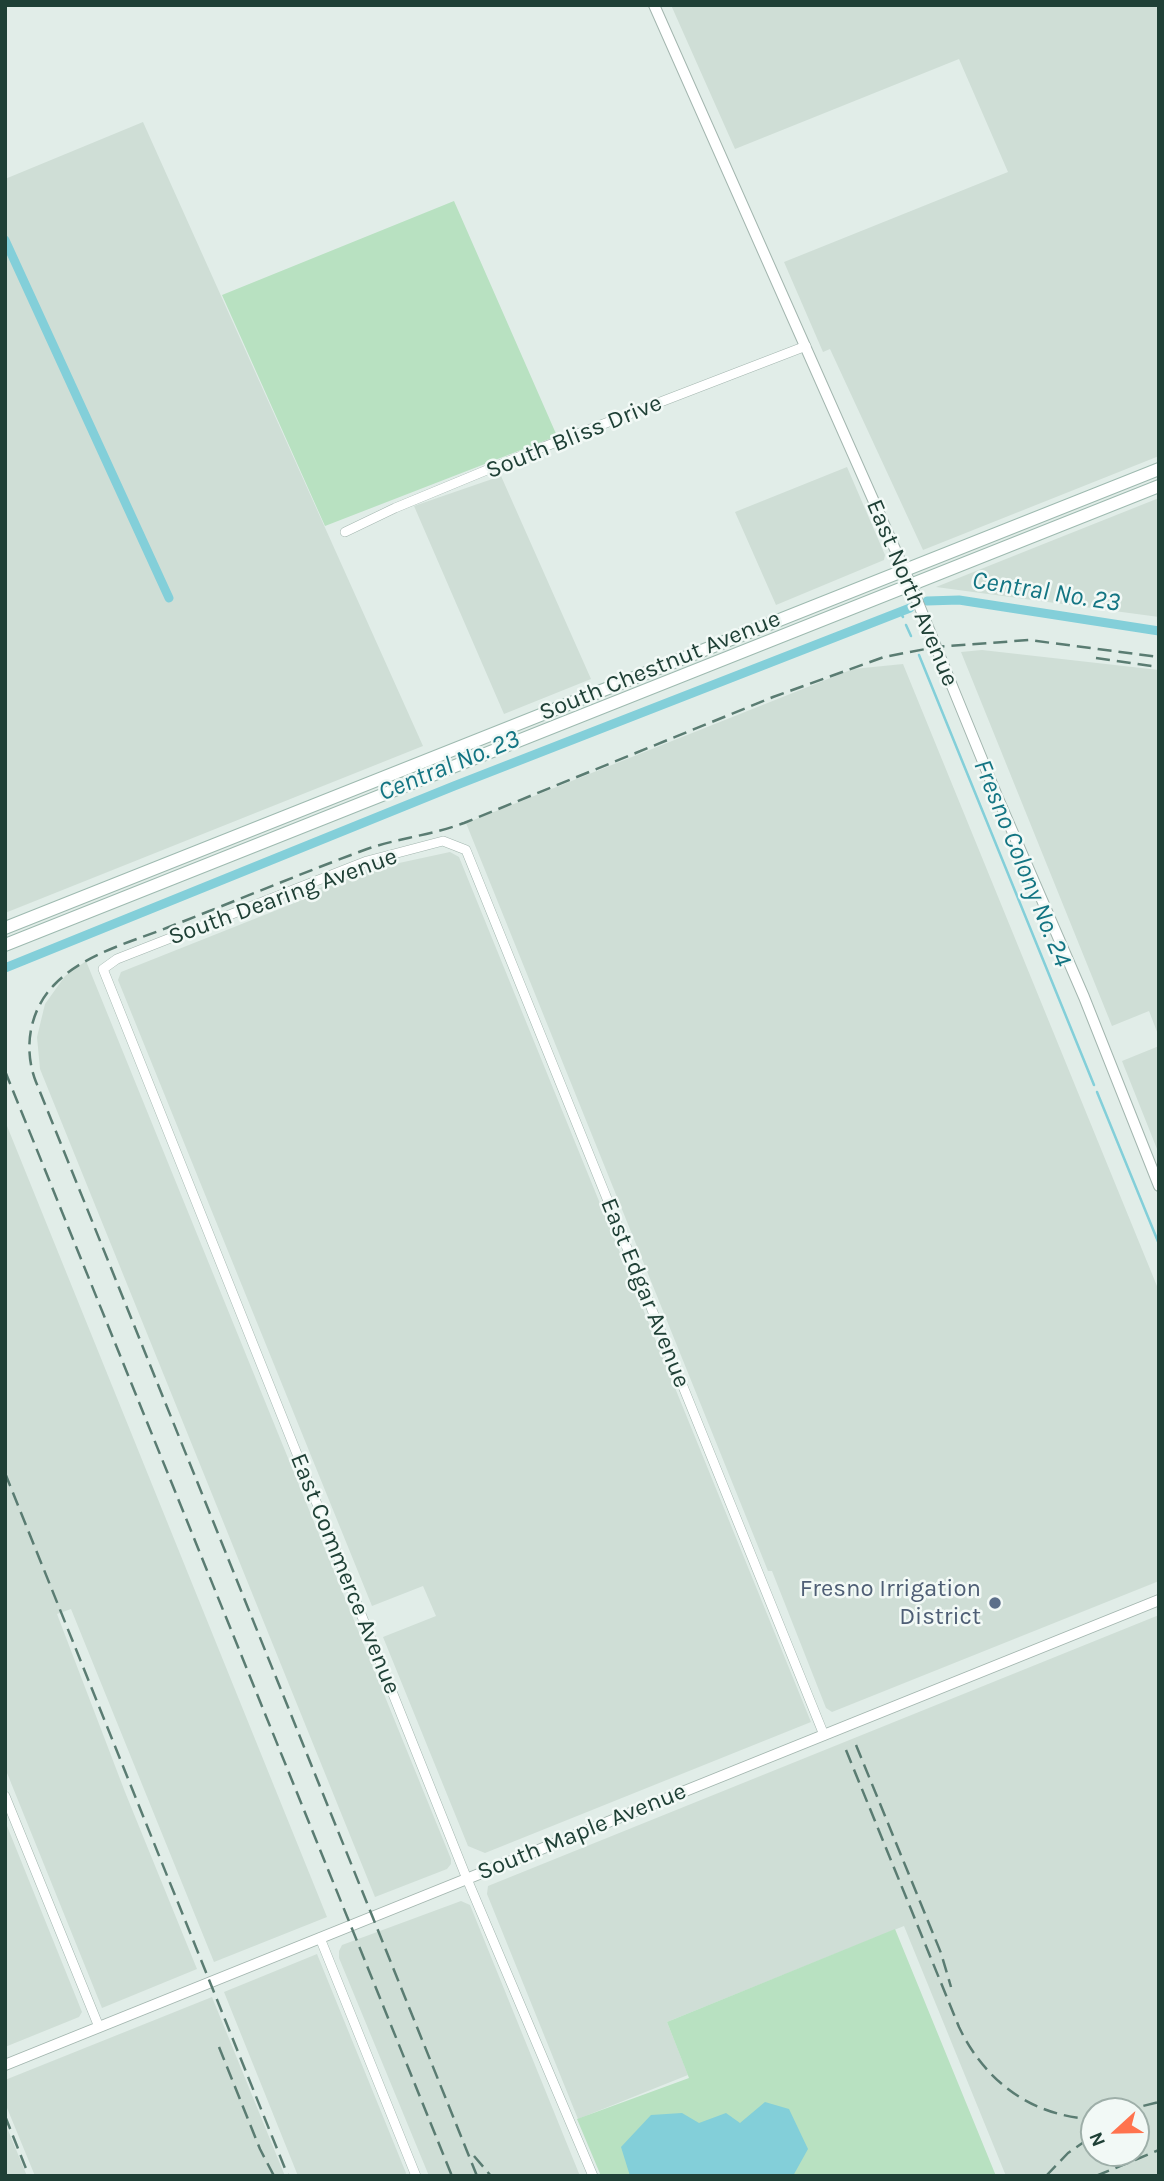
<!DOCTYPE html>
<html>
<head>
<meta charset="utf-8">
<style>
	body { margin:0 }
	#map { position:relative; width:1164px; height:2181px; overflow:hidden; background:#e1ede8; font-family:Karla,sans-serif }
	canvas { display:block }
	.frame { position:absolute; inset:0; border:7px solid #1f4036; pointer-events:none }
	.north { position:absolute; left:1080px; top:2097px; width:70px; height:70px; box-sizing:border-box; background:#f2f9f6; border:2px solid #9eafa9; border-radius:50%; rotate:248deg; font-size:19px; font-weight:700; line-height:28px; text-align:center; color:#1f4036 }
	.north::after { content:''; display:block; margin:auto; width:24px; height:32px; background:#ff734e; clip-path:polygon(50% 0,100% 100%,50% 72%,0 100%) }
</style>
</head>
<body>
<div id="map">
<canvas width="1164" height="2181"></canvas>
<div class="frame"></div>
<div class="north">N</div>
</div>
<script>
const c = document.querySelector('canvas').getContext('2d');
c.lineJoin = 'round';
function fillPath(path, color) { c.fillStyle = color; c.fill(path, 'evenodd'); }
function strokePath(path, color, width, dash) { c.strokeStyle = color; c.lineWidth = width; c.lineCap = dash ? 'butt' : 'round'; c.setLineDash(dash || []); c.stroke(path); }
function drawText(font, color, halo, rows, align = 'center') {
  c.font = font + ' Karla,sans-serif'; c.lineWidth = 5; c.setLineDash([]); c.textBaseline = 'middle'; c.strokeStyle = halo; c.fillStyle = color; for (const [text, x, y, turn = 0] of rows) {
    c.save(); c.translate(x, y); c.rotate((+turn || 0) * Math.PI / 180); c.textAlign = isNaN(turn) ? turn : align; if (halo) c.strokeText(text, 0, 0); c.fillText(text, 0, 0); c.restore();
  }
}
const built = new Path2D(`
	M 671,5 L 1159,5 L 1159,456 L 923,550 L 830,349 L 823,352 L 784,262 L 1008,172 L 959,59 L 735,149 Z
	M 143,122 L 423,746 L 5,913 L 5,179 Z
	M 847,467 L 885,555 L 884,560 L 776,605 L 735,512 Z
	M 501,476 L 591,679 L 504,714 L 414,506 Z
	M 1159,498 L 1159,617 L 936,587 L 1046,543 Z
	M 982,650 L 1159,670 L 1159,1037 L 1149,1011 L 1112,1026 L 961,652 Z
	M 903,664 L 1159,1291 L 1159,1581 L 832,1712 L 826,1708 L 772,1571 L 768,1571 L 466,823 L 853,669 Z
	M 450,852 L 459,857 L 811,1722 L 485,1853 L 468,1846 L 383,1637 L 436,1616 L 423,1586 L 372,1606 L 118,980 L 121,972 L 307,898 L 310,892 L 362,871 Z
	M 86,961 L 451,1859 L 451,1864 L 447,1869 L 375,1897 L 40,1069 L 37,1037 L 45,1004 L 65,976 Z
	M 1159,1046 L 1159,1154 L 1122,1061 Z
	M 5,1121 L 327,1917 L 214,1962 L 71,1609 L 57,1614 L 125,1792 L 197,1969 L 102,2008 L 5,1768 Z
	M 1159,1615 L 1159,2176 L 1006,2176 L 904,1926 L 667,2022 L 688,2075 L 578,2119 L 487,1894 L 488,1886 ZM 1094,2111 L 1136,2111 L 1136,2153 L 1094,2153 Z
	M 5,1821 L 82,2012 L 79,2017 L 5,2047 Z
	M 461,1901 L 470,1905 L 580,2176 L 429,2176 L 339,1958 L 339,1951 L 342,1945 Z
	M 317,1954 L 406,2173 L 405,2176 L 298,2176 L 224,1992 Z
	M 212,1997 L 285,2176 L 35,2176 L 5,2103 L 5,2080 Z
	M 5,2123 L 27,2176 L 5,2176 Z`);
const green = new Path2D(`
	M 454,201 L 557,436 L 325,526 L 222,295 Z
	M 895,1929 L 996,2176 L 601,2176 L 577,2119 L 689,2078 L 667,2022 Z`);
const water = new Path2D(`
	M 765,2102 L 789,2109 L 808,2149 L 793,2176 L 630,2176 L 621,2147 L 651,2115 L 682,2113 L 699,2123 L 726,2113 L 740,2123 Z`);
const stream = new Path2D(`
	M 900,612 L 903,617
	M 906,625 L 911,636
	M 919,655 L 1094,1085
	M 1097,1092 L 1159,1244`);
const canal = new Path2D(`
	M 5,240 L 169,598
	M 927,601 L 959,600 L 1159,631
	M 5,968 L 454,786 L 910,608`);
const minor = new Path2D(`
	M 345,532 L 395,508 L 528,453 L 806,346
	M 5,1796 L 99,2027
	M 320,1938 L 416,2176
	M 593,2176 L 467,1879 L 103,969 L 117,959 L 367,861 L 443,841 L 466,850 L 824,1735`);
const tertiary = new Path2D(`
	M 654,5 L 910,583 L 997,796 L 1084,997 L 1159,1186
	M 5,2065 L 1159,1600`);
const secondary = new Path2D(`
	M 5,928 L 1159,469
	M 5,945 L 1159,486`);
const rail = new Path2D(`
	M 1096,658 L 1159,667
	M 5,1071 L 452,2176
	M 5,1473 L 288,2176
	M 856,1745 L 941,1953 L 951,1987
	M 846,1750 L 959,2027 C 985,2082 1033,2117 1094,2119
	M 219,2047 L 260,2149 L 274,2176
	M 1123,2111 L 1159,2102
	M 5,2116 L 29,2176
	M 474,2156 L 491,2176
	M 477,2176 L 36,1082 C 23,1049 29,1010 55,984 C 85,953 135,941 174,925 C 238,900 302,873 367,849 C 399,838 432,835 464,823 L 773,697 L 884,657 L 936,647 L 1029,640 L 1159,657
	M 1046,2176 L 1068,2153 L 1094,2135
	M 1096,2176 L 1159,2150
	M 1157,2176 L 1159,2175`);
const markers = [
	[995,1603,7,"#5c6f8a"]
];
const streetNames = [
	["South Bliss Drive",574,437,-22],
	["East North Avenue",912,593,67],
	["South Chestnut Avenue",660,666,-22],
	["South Dearing Avenue",283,897,-20],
	["East Edgar Avenue",645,1293,68],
	["East Commerce Avenue",345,1574,68],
	["South Maple Avenue",582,1832,-22]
];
const serviceNames = [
	["Fresno Irrigation",981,1589],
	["District",981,1617]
];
const waterNames = [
	["Central No. 23",1046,592,9],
	["Central No. 23",449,766,-22],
	["Fresno Colony No. 24",1022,863,68]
];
fillPath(built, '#cfded6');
fillPath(green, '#b8e1c1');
fillPath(water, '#83cfd9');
strokePath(stream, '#83cfd9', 2.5);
strokePath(canal, '#83cfd9', 9);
strokePath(minor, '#a3b6af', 10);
strokePath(tertiary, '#a3b6af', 12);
strokePath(secondary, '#9ebab0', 14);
strokePath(minor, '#fff', 9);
strokePath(tertiary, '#fff', 10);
strokePath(secondary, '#fff', 12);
strokePath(rail, '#5a7c72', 2.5, [14, 7]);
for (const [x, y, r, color] of markers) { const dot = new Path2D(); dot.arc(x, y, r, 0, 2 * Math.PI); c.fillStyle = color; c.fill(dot); strokePath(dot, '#f2f9f6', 2.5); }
drawText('24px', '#1f4036', '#f2f9f6', streetNames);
drawText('24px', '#4e5e75', '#f2f9f6', serviceNames, 'right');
drawText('italic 26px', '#137583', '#f2f9f6', waterNames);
</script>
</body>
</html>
